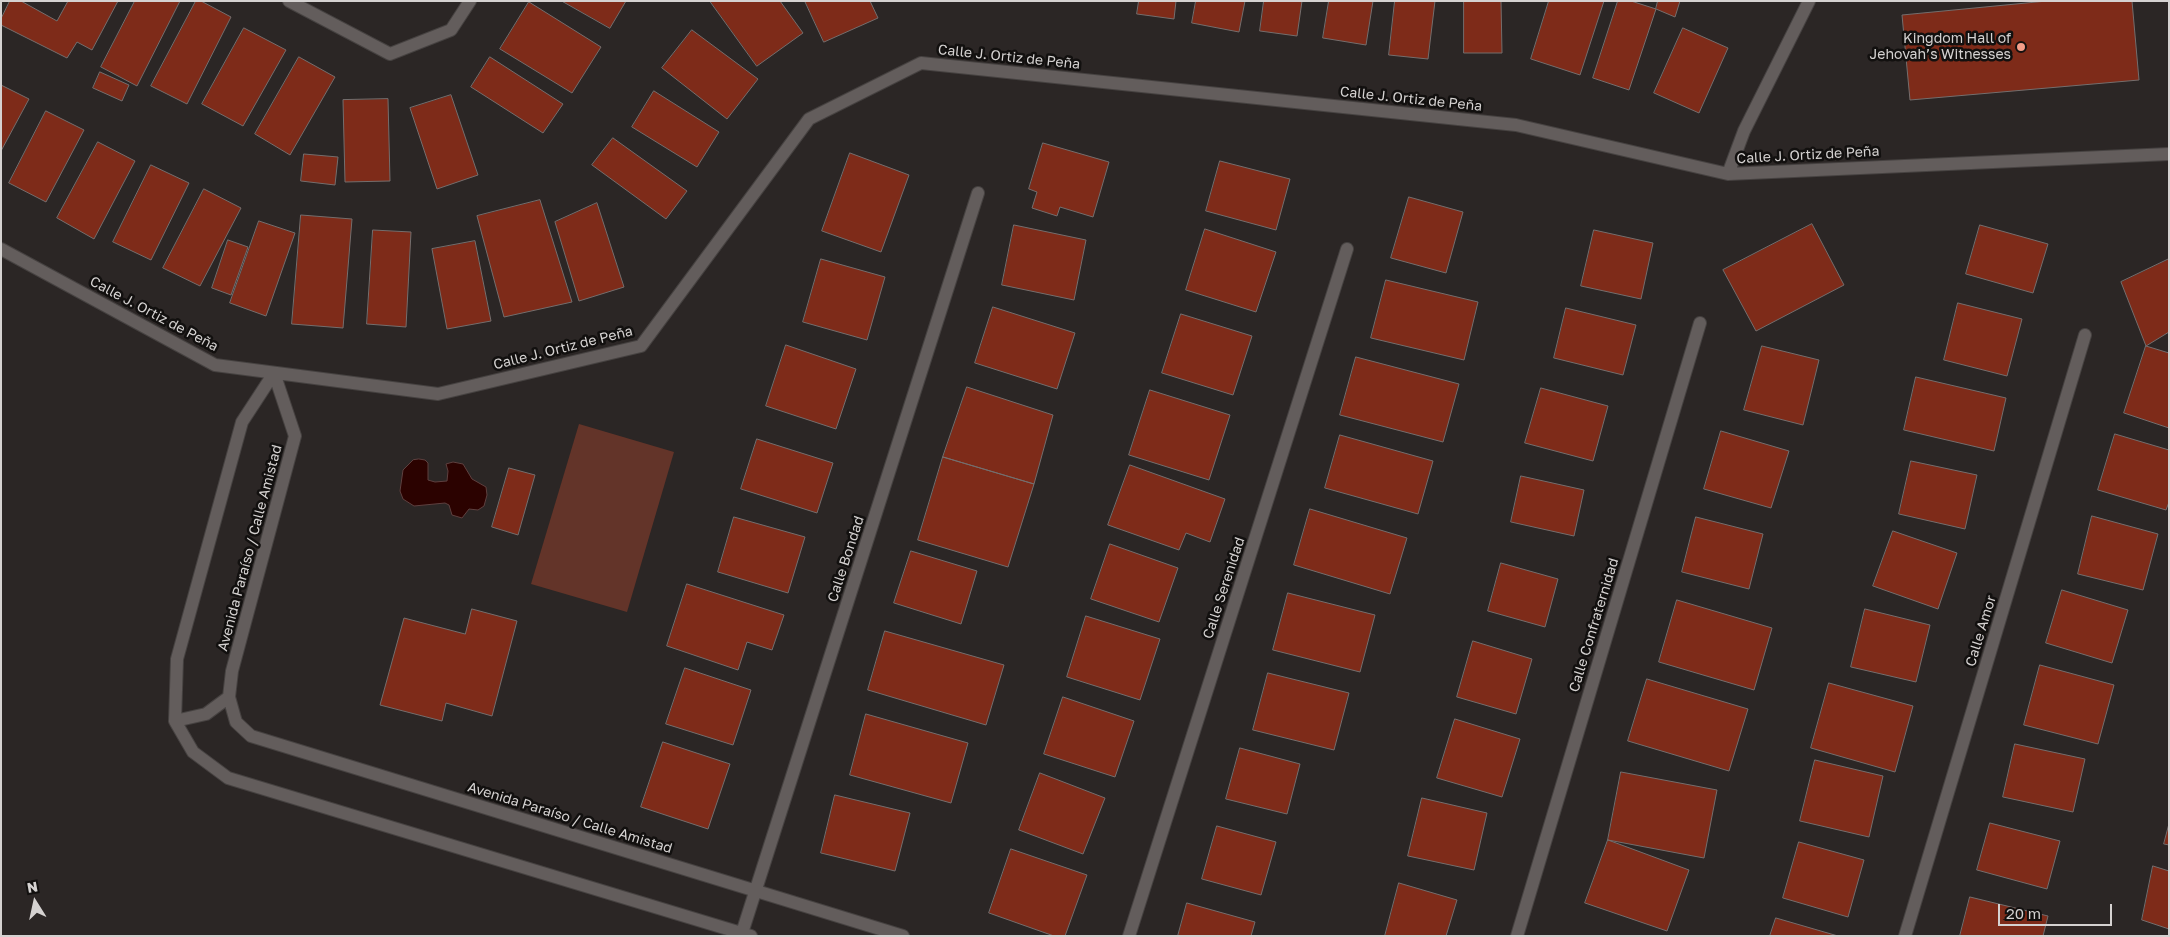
<!DOCTYPE html>
<html>
<head>
<meta charset="utf-8">
<style>
	body { margin:0 }
	#map { position:relative; width:2170px; height:937px; overflow:hidden; background:#2b2625; font-family:"Golos Text",sans-serif }
	canvas { display:block }
	.frame { position:absolute; inset:0; border:2px solid #d5d2d1; pointer-events:none }
	.north { position:absolute; left:10px; top:877px; width:50px; height:50px; -webkit-text-stroke:4px #12100f; paint-order:stroke; rotate:350deg; font-size:14px; font-weight:700; line-height:20px; text-align:center; color:#d5d2d1 }
	.north::after { content:''; display:block; margin:auto; width:18px; height:22px; background:#d5d2d1; clip-path:polygon(50% 0,100% 100%,50% 72%,0 100%) }
	.scale { position:absolute; left:1998px; top:904px; width:114px; height:22px; box-sizing:border-box; border:2px solid #d5d2d1; border-top:0; padding-left:6px; font-size:15px; line-height:18px; white-space:nowrap; color:#d5d2d1; -webkit-text-stroke:4px #12100f; paint-order:stroke }
</style>
</head>
<body>
<div id="map">
<canvas width="2170" height="937"></canvas>
<div class="frame"></div>
<div class="north">N</div>
<div class="scale">20 m</div>
</div>
<script>
const c = document.querySelector('canvas').getContext('2d');
c.lineJoin = 'round';
function fillPath(path, color) { c.fillStyle = color; c.fill(path, 'evenodd'); }
function strokePath(path, color, width, dash) { c.strokeStyle = color; c.lineWidth = width; c.lineCap = dash ? 'butt' : 'round'; c.setLineDash(dash || []); c.stroke(path); }
function drawText(font, color, halo, rows, align = 'center') {
  c.font = font + ' "Golos Text",sans-serif'; c.lineWidth = 5; c.setLineDash([]); c.textBaseline = 'middle'; c.strokeStyle = halo; c.fillStyle = color; for (const [text, x, y, turn = 0] of rows) {
    c.save(); c.translate(x, y); c.rotate((+turn || 0) * Math.PI / 180); c.textAlign = isNaN(turn) ? turn : align; if (halo) c.strokeText(text, 0, 0); c.fillText(text, 0, 0); c.restore();
  }
}
const green = new Path2D(`
	M 579,424 L 674,452 L 627,612 L 531,584 Z`);
const water = new Path2D(`
	M 419,459 L 425,460 L 428,463 L 428,480 L 435,482 L 447,481 L 448,471 L 446,464 L 453,462 L 463,464 L 472,479 L 486,487 L 487,495 L 484,506 L 478,510 L 469,509 L 462,518 L 452,515 L 449,505 L 445,503 L 414,506 L 403,499 L 400,491 L 403,470 L 413,460 Z`);
const building = new Path2D(`
	M 10,1 L 21,1 L 57,21 L 68,1 L 118,1 L 92,50 L 77,42 L 67,58 L 1,25 L 1,19 Z
	M 135,1 L 180,1 L 137,86 L 101,67 Z
	M 196,1 L 201,1 L 231,17 L 187,104 L 151,86 Z
	M 562,1 L 626,1 L 610,28 Z
	M 710,1 L 780,1 L 803,33 L 757,66 Z
	M 805,1 L 870,1 L 878,18 L 824,42 Z
	M 1139,1 L 1176,1 L 1174,19 L 1137,14 Z
	M 1196,1 L 1245,1 L 1239,32 L 1192,23 Z
	M 1264,1 L 1302,1 L 1297,36 L 1260,31 Z
	M 1329,1 L 1373,1 L 1366,45 L 1323,38 Z
	M 1395,1 L 1435,1 L 1428,59 L 1389,55 Z
	M 1464,1 L 1501,1 L 1502,53 L 1464,53 Z
	M 1549,1 L 1604,1 L 1580,75 L 1531,59 Z
	M 1618,1 L 1631,1 L 1656,9 L 1629,90 L 1593,78 Z
	M 1658,1 L 1680,1 L 1675,17 L 1656,9 Z
	M 2132,1 L 2139,80 L 1910,100 L 1902,15 L 2047,1 Z
	M 529,2 L 601,47 L 572,93 L 500,49 Z
	M 244,28 L 286,50 L 243,126 L 202,104 Z
	M 1683,28 L 1728,48 L 1699,113 L 1654,93 Z
	M 692,30 L 758,79 L 727,119 L 662,68 Z
	M 299,57 L 335,77 L 290,155 L 255,134 Z
	M 490,57 L 563,104 L 543,133 L 471,87 Z
	M 100,72 L 129,85 L 122,101 L 93,88 Z
	M 1,85 L 29,99 L 1,151 Z
	M 654,91 L 719,132 L 697,167 L 632,127 Z
	M 451,95 L 478,175 L 437,189 L 410,108 Z
	M 388,99 L 390,181 L 345,182 L 343,100 Z
	M 46,111 L 84,130 L 46,202 L 9,183 Z
	M 613,138 L 687,191 L 666,219 L 592,165 Z
	M 98,142 L 135,161 L 94,239 L 57,218 Z
	M 1043,143 L 1109,162 L 1093,217 L 1060,207 L 1057,216 L 1032,208 L 1037,192 L 1029,189 Z
	M 850,153 L 909,175 L 881,252 L 822,231 Z
	M 304,154 L 338,157 L 335,185 L 301,181 Z
	M 1220,161 L 1290,179 L 1276,230 L 1206,211 Z
	M 151,165 L 189,183 L 151,260 L 113,242 Z
	M 204,189 L 241,208 L 200,286 L 163,268 Z
	M 1409,197 L 1463,212 L 1446,273 L 1391,258 Z
	M 540,200 L 572,302 L 504,317 L 477,216 Z
	M 597,203 L 624,287 L 579,301 L 555,222 Z
	M 301,215 L 352,219 L 343,328 L 292,324 Z
	M 259,221 L 295,233 L 266,316 L 230,303 Z
	M 1812,224 L 1844,285 L 1756,331 L 1723,270 Z
	M 1014,225 L 1086,240 L 1074,300 L 1002,285 Z
	M 1980,225 L 2048,244 L 2033,293 L 1966,274 Z
	M 1205,229 L 1276,252 L 1256,312 L 1186,290 Z
	M 373,230 L 411,232 L 406,327 L 367,324 Z
	M 1594,230 L 1653,243 L 1641,299 L 1581,286 Z
	M 228,240 L 248,247 L 231,295 L 212,288 Z
	M 475,241 L 491,321 L 447,329 L 432,249 Z
	M 821,259 L 885,277 L 867,340 L 803,322 Z
	M 2169,259 L 2169,332 L 2146,346 L 2121,282 Z
	M 1386,280 L 1478,302 L 1464,360 L 1371,338 Z
	M 1958,303 L 2022,319 L 2007,376 L 1944,360 Z
	M 993,307 L 1075,333 L 1057,389 L 975,363 Z
	M 1566,308 L 1636,325 L 1623,375 L 1554,358 Z
	M 1181,314 L 1252,336 L 1233,395 L 1162,373 Z
	M 786,345 L 856,369 L 836,429 L 766,406 Z
	M 1762,346 L 1819,360 L 1803,425 L 1744,410 Z
	M 2146,346 L 2169,353 L 2169,428 L 2124,413 Z
	M 1356,357 L 1459,384 L 1443,442 L 1340,415 Z
	M 1916,377 L 2006,398 L 1994,451 L 1904,430 Z
	M 967,387 L 1053,415 L 1034,484 L 943,457 Z
	M 1541,388 L 1608,406 L 1593,461 L 1525,443 Z
	M 1150,390 L 1230,415 L 1209,480 L 1129,455 Z
	M 1721,431 L 1789,451 L 1771,508 L 1704,489 Z
	M 2115,434 L 2169,450 L 2169,502 L 2166,510 L 2098,490 Z
	M 1340,435 L 1433,461 L 1418,514 L 1325,488 Z
	M 757,439 L 833,463 L 817,513 L 741,489 Z
	M 943,457 L 1034,484 L 1008,567 L 918,540 Z
	M 1911,461 L 1977,475 L 1965,529 L 1899,514 Z
	M 1130,465 L 1225,499 L 1210,542 L 1186,533 L 1179,550 L 1108,525 Z
	M 509,468 L 535,475 L 518,535 L 492,527 Z
	M 1521,476 L 1584,490 L 1574,536 L 1511,522 Z
	M 1310,509 L 1407,538 L 1390,594 L 1294,565 Z
	M 2092,516 L 2158,534 L 2143,590 L 2078,574 Z
	M 734,517 L 805,537 L 788,593 L 718,572 Z
	M 1696,517 L 1763,534 L 1749,589 L 1682,572 Z
	M 1893,531 L 1957,553 L 1938,609 L 1873,586 Z
	M 1110,544 L 1178,568 L 1159,622 L 1091,599 Z
	M 911,551 L 977,571 L 961,624 L 894,603 Z
	M 1501,563 L 1558,579 L 1545,627 L 1488,611 Z
	M 687,584 L 784,615 L 772,650 L 747,642 L 738,670 L 667,646 Z
	M 2062,590 L 2128,610 L 2112,663 L 2046,643 Z
	M 1288,593 L 1375,615 L 1360,672 L 1273,650 Z
	M 1677,600 L 1772,628 L 1754,690 L 1659,662 Z
	M 472,609 L 517,621 L 492,716 L 446,703 L 442,721 L 380,705 L 404,618 L 465,634 Z
	M 1865,609 L 1930,625 L 1916,682 L 1851,667 Z
	M 1086,616 L 1160,639 L 1140,700 L 1067,677 Z
	M 885,631 L 1004,665 L 986,725 L 868,690 Z
	M 1473,641 L 1532,659 L 1516,714 L 1457,697 Z
	M 2040,665 L 2114,685 L 2098,744 L 2024,725 Z
	M 685,668 L 751,690 L 733,745 L 666,724 Z
	M 1268,673 L 1349,693 L 1334,750 L 1253,730 Z
	M 1647,679 L 1748,709 L 1729,771 L 1628,741 Z
	M 1829,683 L 1913,706 L 1895,772 L 1811,748 Z
	M 1063,697 L 1134,721 L 1115,777 L 1044,754 Z
	M 866,714 L 968,743 L 951,803 L 850,775 Z
	M 1455,719 L 1520,739 L 1502,797 L 1437,778 Z
	M 663,742 L 730,764 L 708,829 L 641,807 Z
	M 2015,744 L 2085,759 L 2073,812 L 2003,797 Z
	M 1240,748 L 1300,764 L 1287,814 L 1226,799 Z
	M 1815,760 L 1883,776 L 1869,837 L 1800,821 Z
	M 1621,772 L 1717,790 L 1704,858 L 1608,840 Z
	M 1040,773 L 1105,798 L 1083,854 L 1019,830 Z
	M 835,795 L 910,813 L 895,871 L 821,853 Z
	M 1422,798 L 1487,813 L 1474,870 L 1408,856 Z
	M 1990,823 L 2060,841 L 2047,889 L 1977,870 Z
	M 2169,824 L 2169,845 L 2164,844 Z
	M 1217,826 L 1276,842 L 1261,895 L 1202,879 Z
	M 1608,840 L 1689,870 L 1667,931 L 1585,903 Z
	M 1799,842 L 1864,860 L 1848,917 L 1783,898 Z
	M 1011,849 L 1087,875 L 1065,936 L 1054,936 L 989,913 Z
	M 2153,866 L 2169,871 L 2169,929 L 2142,920 Z
	M 1399,883 L 1457,900 L 1446,936 L 1385,936 Z
	M 1970,897 L 2048,916 L 2043,936 L 1960,936 Z
	M 1187,903 L 1255,922 L 1251,936 L 1178,936 Z
	M 1776,918 L 1838,936 L 1770,936 Z`);
const minor = new Path2D(`
	M 289,1 L 390,54 L 451,30 L 470,1
	M 1728,174 L 1744,131 L 1809,1
	M 1,249 L 215,365 L 438,394 L 641,346 L 809,119 L 921,63 L 1516,125 L 1728,174 L 2169,154
	M 274,373 L 295,436 L 232,671 L 229,697 L 236,722 L 251,736 L 903,936
	M 274,373 L 242,422 L 177,659 L 175,721 L 193,752 L 228,778 L 751,936
	M 175,721 L 206,714 L 229,697
	M 742,933 L 978,193
	M 1129,936 L 1347,249
	M 1517,936 L 1700,323
	M 1905,936 L 2085,335`);
const markers = [
	[2021,47,5,"#f49e89"]
];
const poiNames = [
	["Kingdom Hall of",2011,39],
	["Jehovah’s Witnesses",2011,55]
];
const streetNames = [
	["Calle J. Ortiz de Peña",1009,57,6],
	["Calle J. Ortiz de Peña",1411,99,6],
	["Calle J. Ortiz de Peña",1808,155,-3],
	["Calle J. Ortiz de Peña",154,314,28],
	["Calle J. Ortiz de Peña",563,348,-14],
	["Avenida Paraíso / Calle Amistad",250,548,-75],
	["Calle Bondad",846,559,-72],
	["Calle Serenidad",1224,588,-72],
	["Calle Confraternidad",1594,625,-73],
	["Calle Amor",1981,631,-73],
	["Avenida Paraíso / Calle Amistad",570,818,17]
];
fillPath(green, '#633429');
fillPath(water, '#2b0200');
strokePath(water, '#5e403f', 1);
fillPath(building, '#7e2b19');
strokePath(building, '#746e6d', 1);
strokePath(minor, '#464241', 14);
strokePath(minor, '#635d5c', 12);
for (const [x, y, r, color] of markers) { const dot = new Path2D(); dot.arc(x, y, r, 0, 2 * Math.PI); c.fillStyle = color; c.fill(dot); strokePath(dot, '#12100f', 2); }
drawText('14px', '#d5d2d1', '#12100f', poiNames, 'right');
drawText('14px', '#d5d2d1', '#12100f', streetNames);
</script>
</body>
</html>
